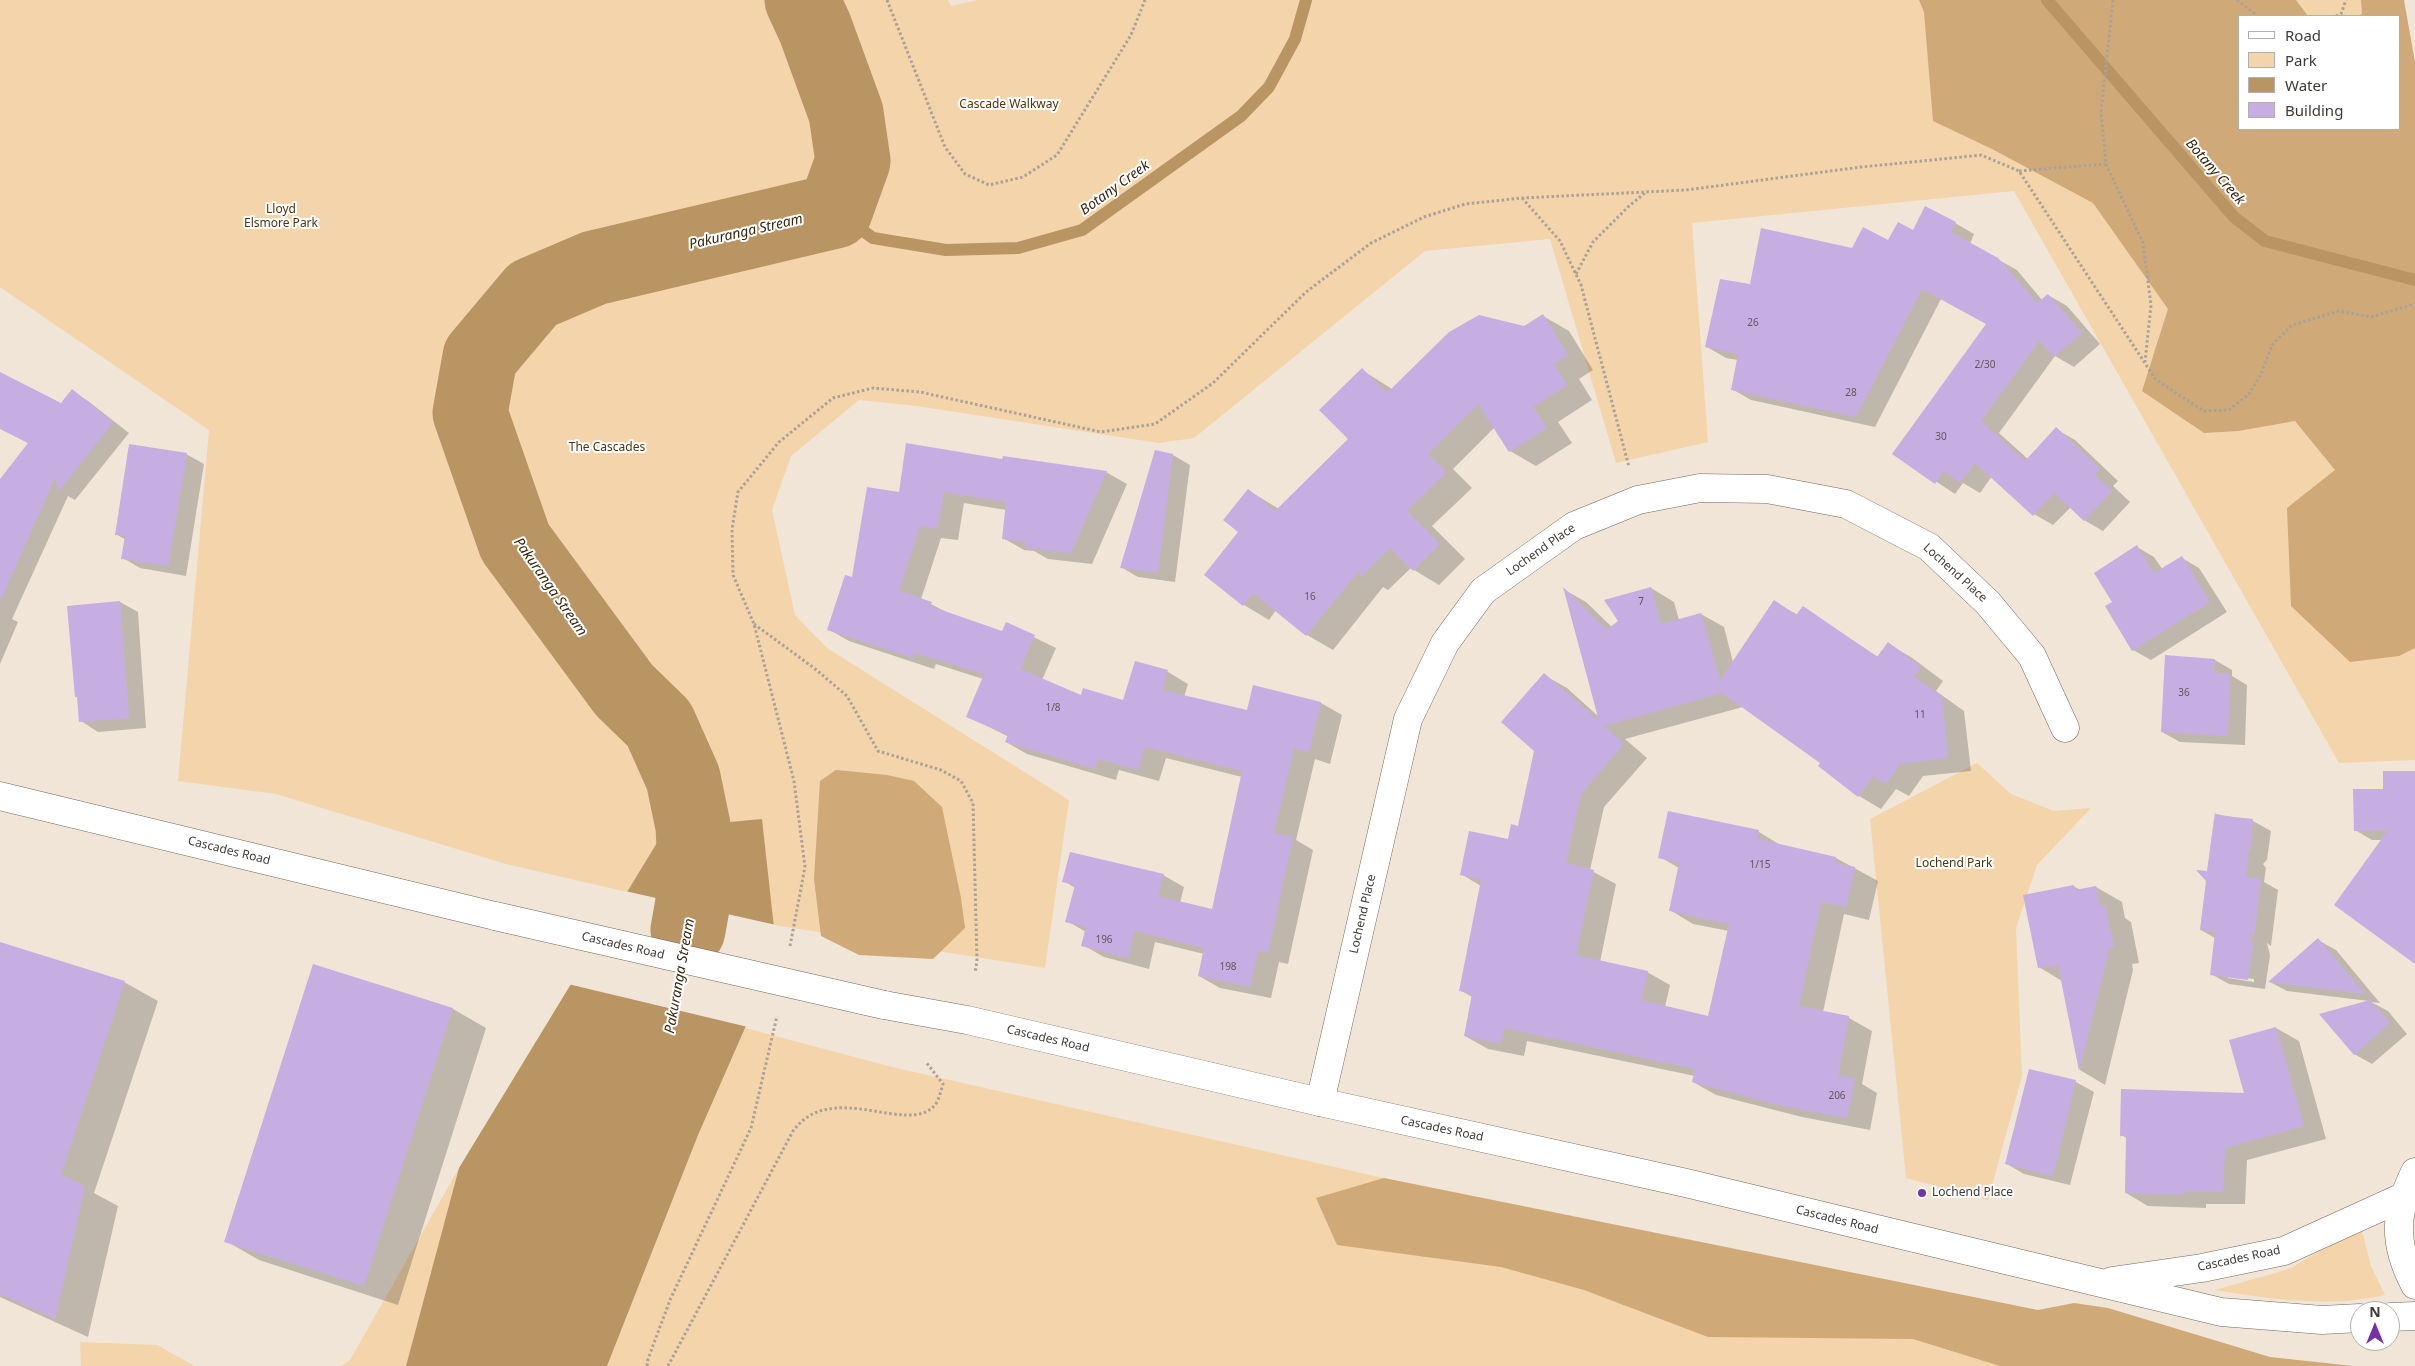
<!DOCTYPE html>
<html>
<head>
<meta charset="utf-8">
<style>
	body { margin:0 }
	#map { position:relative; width:2415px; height:1366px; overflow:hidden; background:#f1e5d7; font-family:"Noto Sans",sans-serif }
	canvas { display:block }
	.legend { position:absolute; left:2238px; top:15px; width:162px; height:115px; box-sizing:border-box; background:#fff; border:1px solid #b2b0ae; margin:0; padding:6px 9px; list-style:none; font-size:15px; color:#3f3a35 }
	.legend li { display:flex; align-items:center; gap:10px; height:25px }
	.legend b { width:25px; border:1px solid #b2b0ae }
	.north { position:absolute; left:2350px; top:1301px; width:50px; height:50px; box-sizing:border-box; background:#fff; border:1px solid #b2b0ae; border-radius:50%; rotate:0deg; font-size:14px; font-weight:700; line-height:20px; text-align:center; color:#3f3a35 }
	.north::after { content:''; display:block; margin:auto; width:18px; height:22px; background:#7432a7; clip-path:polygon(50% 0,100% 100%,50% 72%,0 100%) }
</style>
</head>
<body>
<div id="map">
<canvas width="2415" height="1366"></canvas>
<ul class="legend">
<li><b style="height:6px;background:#fff"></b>Road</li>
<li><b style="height:14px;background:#f4d4ab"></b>Park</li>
<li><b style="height:14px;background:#b99564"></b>Water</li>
<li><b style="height:14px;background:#c6ade2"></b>Building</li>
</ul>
<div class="north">N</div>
</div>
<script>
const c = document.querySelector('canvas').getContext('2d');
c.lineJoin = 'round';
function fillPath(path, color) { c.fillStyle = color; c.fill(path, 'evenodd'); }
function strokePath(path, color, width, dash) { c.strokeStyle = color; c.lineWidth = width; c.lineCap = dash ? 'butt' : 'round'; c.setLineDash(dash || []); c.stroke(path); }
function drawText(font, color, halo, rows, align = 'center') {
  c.font = font + ' "Noto Sans",sans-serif'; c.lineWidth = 4; c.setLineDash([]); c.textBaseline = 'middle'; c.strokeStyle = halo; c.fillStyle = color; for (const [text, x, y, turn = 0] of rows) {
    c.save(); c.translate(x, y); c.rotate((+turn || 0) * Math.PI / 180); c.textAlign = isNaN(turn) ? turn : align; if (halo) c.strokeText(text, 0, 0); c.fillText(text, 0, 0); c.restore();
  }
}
const green = new Path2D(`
	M 0,0 L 948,0 L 951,6 L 978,0 L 2390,0 L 2392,16 L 2239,16 L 2239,129 L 2399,129 L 2415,167 L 2415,760 L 2339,763 L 2014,191 L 1692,223 L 1708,442 L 1616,463 L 1550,239 L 1425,251 L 1194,438 L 1159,443 L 916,406 L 859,400 L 791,456 L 772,510 L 795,615 L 827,648 L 1069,800 L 1045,968 L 774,925 L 745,1028 L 892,1067 L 2216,1366 L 341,1366 L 350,1360 L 459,1168 L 627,892 L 506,864 L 276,794 L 178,781 L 209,430 L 0,287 Z
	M 1977,763 L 2011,794 L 2054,811 L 2091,808 L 2037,865 L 2016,928 L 2022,1076 L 1988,1200 L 1906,1178 L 1870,819 Z
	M 2361,1227 L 2371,1266 L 2385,1295 C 2330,1308 2270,1299 2215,1290 L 2289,1269 Z
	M 80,1342 L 157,1345 L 195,1366 L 81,1366 Z`);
const forest = new Path2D(`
	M 1919,0 L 2296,0 L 2308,16 L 2239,16 L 2239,129 L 2399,129 L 2399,16 L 2360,16 L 2362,13 L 2361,0 L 2404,0 L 2415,62 L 2415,648 L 2399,656 L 2350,662 L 2291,606 L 2287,508 L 2335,470 L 2295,421 L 2238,431 L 2204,433 L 2142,391 L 2168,309 L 2093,203 L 1992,149 L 1933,121 L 1924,12 Z
	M 836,770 L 887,775 L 914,781 L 942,807 L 961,898 L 965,928 L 933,959 L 859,955 L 821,936 L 814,879 L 820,781 Z
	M 1384,1178 L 2038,1310 L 2074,1303 L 2108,1308 L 2270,1357 L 2353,1366 L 2000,1366 L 1913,1339 L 1708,1337 L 1584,1290 L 1501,1267 L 1337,1245 L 1316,1198 Z`);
const water = new Path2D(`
	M 762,819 L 777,955 L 698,1135 L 607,1366 L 406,1366 L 459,1168 L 666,828 Z`);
const pier = new Path2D(`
	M 625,891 L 776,925 L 779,956 L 748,1027 L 568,984 Z`);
const shadow = new Path2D(`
	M 1955,223 L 1974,234 L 1970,244 L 2017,270 L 2042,300 L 2048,295 L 2067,306 L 2100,344 L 2074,367 L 2055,356 L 1999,433 L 2028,459 L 2056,429 L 2075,440 L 2118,481 L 2113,486 L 2130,502 L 2103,531 L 2084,520 L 2071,507 L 2053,525 L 2034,514 L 1992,476 L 1980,493 L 1963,483 L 1955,494 L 1893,453 L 1987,324 L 1941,299 L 1875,427 L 1751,400 L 1732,389 L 1738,360 L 1726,358 L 1707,347 L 1751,286 L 1853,249 L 1889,242 L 1913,231 Z
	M 1543,316 L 1569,331 L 1593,370 L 1579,379 L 1592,400 L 1558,422 L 1572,443 L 1536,466 L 1510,451 L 1495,427 L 1453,469 L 1472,488 L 1432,526 L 1465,559 L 1439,585 L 1411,568 L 1388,590 L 1383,587 L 1333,650 L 1307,635 L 1276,610 L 1269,620 L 1244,605 L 1240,532 L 1248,490 L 1279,509 L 1350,439 L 1362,370 L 1392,389 L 1525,327 Z
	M 0,387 L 61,405 L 72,391 L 88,401 L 129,433 L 75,500 L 68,496 L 12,619 L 18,622 L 0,664 L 0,481 L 30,444 L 0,428 Z
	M 186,454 L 204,464 L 186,576 L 140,568 L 123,558 L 126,540 L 116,534 Z
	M 1173,455 L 1190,465 L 1175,582 L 1138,577 L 1121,567 Z
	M 1004,460 L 1106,472 L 1127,484 L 1092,564 L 1048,559 L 1034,551 L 1024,550 L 1003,538 L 1006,510 L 964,503 L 958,540 L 941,538 L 921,599 L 952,615 L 1003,632 L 1007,624 L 1056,648 L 1042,680 L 1082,697 L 1124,702 L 1136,662 L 1168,672 L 1188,684 L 1184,697 L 1248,712 L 1254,686 L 1321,703 L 1342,715 L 1330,764 L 1315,759 L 1296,840 L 1313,850 L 1288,964 L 1279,962 L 1271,998 L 1220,988 L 1199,976 L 1204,954 L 1155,942 L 1149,969 L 1104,957 L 1083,945 L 1086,932 L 1067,921 L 1075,888 L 1064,881 L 1163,875 L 1184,887 L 1180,903 L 1213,910 L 1242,777 L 1166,758 L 1159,781 L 1119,770 L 1116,780 L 1027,754 L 1006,742 L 1009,737 L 967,716 L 983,679 L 936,664 L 934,669 L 849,641 L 828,629 L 853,579 L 900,494 Z
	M 2137,547 L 2154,557 L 2163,570 L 2182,558 L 2199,568 L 2227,612 L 2151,660 L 2133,650 L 2114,603 Z
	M 1651,588 L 1674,602 L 1679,620 L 1701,614 L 1724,627 L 1733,662 L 1775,602 L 1798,615 L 1803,607 L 1878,657 L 1888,644 L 1911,657 L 1943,681 L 1936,691 L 1964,711 L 1971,771 L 1923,776 L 1909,796 L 1896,789 L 1881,809 L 1859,796 L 1822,763 L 1743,707 L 1625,739 L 1647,758 L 1604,807 L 1590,870 L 1616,884 L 1600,962 L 1647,972 L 1670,985 L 1665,1007 L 1709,1017 L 1729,931 L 1693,924 L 1670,910 L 1679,868 L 1660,857 L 1669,813 L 1759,832 L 1782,846 L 1836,858 L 1878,881 L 1869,920 L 1844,914 L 1823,1012 L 1849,1018 L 1872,1031 L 1862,1084 L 1877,1093 L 1870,1130 L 1802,1117 L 1716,1095 L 1693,1082 L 1695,1076 L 1527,1041 L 1524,1056 L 1488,1049 L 1465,1036 L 1472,997 L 1460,990 L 1481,886 L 1461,874 L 1509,841 L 1519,827 L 1535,750 L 1544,675 L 1567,688 L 1598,716 L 1565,590 L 1586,602 L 1612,627 Z
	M 120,602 L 138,612 L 146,728 L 98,732 L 81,721 L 79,698 L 76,697 Z
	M 2166,657 L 2215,660 L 2232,670 L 2232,676 L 2247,685 L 2245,745 L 2180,742 L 2162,732 Z
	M 2415,772 L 2415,961 L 2383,840 L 2372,840 L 2355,830 L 2384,790 Z
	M 2216,814 L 2253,821 L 2271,831 L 2267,860 L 2263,864 L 2266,868 L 2264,882 L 2278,890 L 2271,946 L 2267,943 L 2270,955 L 2265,989 L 2229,984 L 2211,974 L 2215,938 L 2201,930 ZM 2228,976 L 2254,979 L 2254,982 L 2228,978 Z
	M 2073,886 L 2081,890 L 2096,887 L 2122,902 L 2125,918 L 2131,922 L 2139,963 L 2132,964 L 2133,970 L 2105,1085 L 2080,1070 L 2062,981 L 2039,967 Z
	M 2318,940 L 2336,950 L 2380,1003 L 2371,1002 L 2388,1011 L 2407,1034 L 2372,1064 L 2354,1054 L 2369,1001 L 2287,991 L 2270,982 Z
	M 0,944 L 124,982 L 158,1001 L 94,1193 L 118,1206 L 88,1337 L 0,1297 Z
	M 314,966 L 453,1009 L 486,1028 L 398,1305 L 259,1260 L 226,1241 Z
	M 2276,1028 L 2299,1041 L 2326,1139 L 2247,1160 L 2245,1204 L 2206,1204 L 2206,1208 L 2148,1206 L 2126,1193 L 2127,1138 L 2121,1135 L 2245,1095 Z
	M 2030,1070 L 2076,1082 L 2094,1092 L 2070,1185 L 2024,1174 L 2007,1164 Z`);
const stream = new Path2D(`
	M 2047,0 L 2234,217 L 2265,241 L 2415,280
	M 835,211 L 873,238 L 946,250 L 1018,248 L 1082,230 L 1241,116 L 1269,87 L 1295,39 L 1306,0`);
const river = new Path2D(`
	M 688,930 L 696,885 L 693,826 L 683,778 L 659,724 L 624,690 L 515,542 L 470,413 L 480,357 L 533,294 L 594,268 L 835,211 L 853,161 L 846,113 L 815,28 L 802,0`);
const building = new Path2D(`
	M 1925,206 L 1956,222 L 1951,232 L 1998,258 L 2037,303 L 2048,294 L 2082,333 L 2054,357 L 2039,341 L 1981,421 L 2025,461 L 2056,427 L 2100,469 L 2095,475 L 2112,491 L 2084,521 L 2054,493 L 2033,516 L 1975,463 L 1960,483 L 1944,471 L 1935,484 L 1892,454 L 1986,324 L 1922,289 L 1856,417 L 1731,390 L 1738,354 L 1705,347 L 1720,279 L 1750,284 L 1761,228 L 1852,248 L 1863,227 L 1888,240 L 1898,222 L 1913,230 Z
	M 1543,314 L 1568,355 L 1554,364 L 1567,385 L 1533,407 L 1547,428 L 1509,452 L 1478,404 L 1428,454 L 1447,472 L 1407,511 L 1440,544 L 1413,571 L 1390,548 L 1362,576 L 1358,572 L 1306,636 L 1253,593 L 1243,606 L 1204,575 L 1238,532 L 1223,520 L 1248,489 L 1275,511 L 1348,439 L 1319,410 L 1362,368 L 1387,393 L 1449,332 L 1479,315 L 1524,326 Z
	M 0,372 L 61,403 L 72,389 L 113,422 L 58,492 L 56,476 L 0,601 L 0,479 L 28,443 L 0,429 Z
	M 906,443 L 1002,459 L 1003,456 L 1107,471 L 1071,553 L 1025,548 L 1026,542 L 1002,539 L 1006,502 L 944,492 L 937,529 L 920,526 L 899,591 L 932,602 L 930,606 L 1002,631 L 1006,622 L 1035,635 L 1020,669 L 1081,695 L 1083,688 L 1123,700 L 1135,661 L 1168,670 L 1162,690 L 1247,710 L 1253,685 L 1321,702 L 1309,752 L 1294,748 L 1274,833 L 1293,837 L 1268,953 L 1258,951 L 1250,987 L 1198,976 L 1204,948 L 1134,931 L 1128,958 L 1081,946 L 1086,927 L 1065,922 L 1075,885 L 1062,882 L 1070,852 L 1164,874 L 1158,896 L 1212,909 L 1242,771 L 1145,747 L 1138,770 L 1098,759 L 1095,769 L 1005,742 L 1008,735 L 966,717 L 984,674 L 915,653 L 913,658 L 827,630 L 845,575 L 852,577 L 867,487 L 899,492 Z
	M 129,444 L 187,453 L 168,566 L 121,559 L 125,536 L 115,535 Z
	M 1155,450 L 1173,454 L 1158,573 L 1120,568 Z
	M 2137,545 L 2154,573 L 2182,556 L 2210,602 L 2132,651 L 2105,606 L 2112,602 L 2094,573 Z
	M 1563,587 L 1607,630 L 1618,621 L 1604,600 L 1651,587 L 1661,624 L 1701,613 L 1720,680 L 1774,600 L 1796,615 L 1803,606 L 1877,657 L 1888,642 L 1921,667 L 1914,677 L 1942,696 L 1948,758 L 1900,764 L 1886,784 L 1873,776 L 1858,797 L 1818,766 L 1820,763 L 1722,693 L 1604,726 L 1624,744 L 1581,794 L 1566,863 L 1594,870 L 1576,955 L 1648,971 L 1641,1000 L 1708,1016 L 1729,924 L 1669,911 L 1679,863 L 1658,858 L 1668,811 L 1759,830 L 1758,839 L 1836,857 L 1835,863 L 1855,867 L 1846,907 L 1821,902 L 1799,1006 L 1849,1016 L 1838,1076 L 1855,1078 L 1847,1118 L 1778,1105 L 1692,1082 L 1695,1069 L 1504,1028 L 1501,1044 L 1464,1036 L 1472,994 L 1459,991 L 1481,880 L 1460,875 L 1469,831 L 1508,839 L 1511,824 L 1518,826 L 1534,751 L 1501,722 L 1544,673 L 1599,721 Z
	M 120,601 L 129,718 L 79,722 L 77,697 L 75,697 L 67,606 Z
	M 2165,655 L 2215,659 L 2214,673 L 2230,674 L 2228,736 L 2161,732 Z
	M 2383,771 L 2415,771 L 2415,964 L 2334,905 L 2388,830 L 2354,831 L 2353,789 L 2383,789 Z
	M 2215,812 L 2216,815 L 2253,819 L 2250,850 L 2246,854 L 2249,857 L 2246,876 L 2261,879 L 2254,937 L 2249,932 L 2253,944 L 2248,980 L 2210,975 L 2215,932 L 2200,930 L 2206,881 L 2196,870 L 2207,871 Z
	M 2074,885 L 2075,890 L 2096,886 L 2100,906 L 2105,905 L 2114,948 L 2107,950 L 2108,954 L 2079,1071 L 2058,965 L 2038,968 L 2023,895 Z
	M 2318,938 L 2365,994 L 2268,982 Z
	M 0,942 L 125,981 L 61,1175 L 85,1186 L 55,1319 L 0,1294 Z
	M 313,964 L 453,1008 L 364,1286 L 224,1242 Z
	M 2370,1000 L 2390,1023 L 2354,1055 L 2319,1014 Z
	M 2276,1027 L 2304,1126 L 2225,1148 L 2223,1192 L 2183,1191 L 2183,1195 L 2125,1193 L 2126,1136 L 2120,1136 L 2121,1089 L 2244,1093 L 2229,1040 Z
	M 2029,1069 L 2076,1080 L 2053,1176 L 2005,1164 Z`);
const path = new Path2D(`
	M 887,0 L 945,147 L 965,174 L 989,185 L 1023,177 L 1057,155 L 1131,35 L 1145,0
	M 2113,0 L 2101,113 L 2106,164 L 2143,243 L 2151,305 L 2145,362
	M 2237,0 L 2258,16
	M 2336,16 L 2341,14 L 2346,0
	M 2019,171 L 2106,164
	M 1522,198 L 1560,241 L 1581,285 L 1629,467
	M 1576,274 L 1593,242 L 1628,207 L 1646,192
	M 754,624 L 814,668 L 847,696 L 878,751 L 941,770 L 961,781 L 973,803 L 977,961 L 975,973
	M 790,946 L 805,867 L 794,781 L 754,624 L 733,575 L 732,529 L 738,492 L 779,442 L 833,398 L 873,388 L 920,392 L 1101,432 L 1155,424 L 1213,383 L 1306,292 L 1371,243 L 1424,217 L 1465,204 L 1522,198 L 1686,190 L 1861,167 L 1981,155 L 2019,171 L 2156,380 L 2204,411 L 2229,410 L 2249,394 L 2261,374 L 2272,345 L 2292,325 L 2339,311 L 2371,317 L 2415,304
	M 647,1366 L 648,1359 L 670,1300 L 751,1128 L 777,1016
	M 668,1366 L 793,1131 C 832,1078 908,1137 935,1105 C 939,1100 941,1090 943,1084 L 926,1062`);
const minor = new Path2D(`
	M 1320,1102 L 1408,719 L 1445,643 L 1483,591 L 1574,526 L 1638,500 L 1700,488 L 1767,489 L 1846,504 L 1929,547 L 1988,603 L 2032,656 L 2065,728`);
const major = new Path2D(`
	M 0,796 L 495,916
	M 884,1005 L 967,1020 L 1320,1102 L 1686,1183 L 2221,1312 L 2322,1320 L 2360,1318
	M 2415,1172 C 2394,1215 2393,1243 2415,1285
	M 2112,1281 L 2202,1268 L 2284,1251 L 2403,1197
	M 2390,1317 L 2415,1316`);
const majorBridge = new Path2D(`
	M 495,916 L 884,1005`);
const markers = [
	[1922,1193,5,"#7432a7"]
];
const numberNames = [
	["26",1753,323],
	["2/30",1985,365],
	["28",1851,393],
	["30",1941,437],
	["16",1310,597],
	["7",1641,602],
	["36",2184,693],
	["1/8",1053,708],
	["11",1920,715],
	["1/15",1760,865],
	["196",1104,940],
	["198",1228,967],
	["206",1837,1096]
];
const parkNames = [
	["Cascade Walkway",1009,105],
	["Lloyd",281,210],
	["Elsmore Park",281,224],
	["The Cascades",607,448],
	["Lochend Park",1954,864]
];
const streetNames = [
	["Lochend Place",1541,550,-35],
	["Lochend Place",1955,573,42],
	["Cascades Road",229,851,14],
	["Lochend Place",1363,914,-77],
	["Cascades Road",623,946,13],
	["Cascades Road",1048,1039,13],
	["Cascades Road",1442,1129,12],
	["Cascades Road",1837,1220,14],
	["Cascades Road",2239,1259,-12]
];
const poiNames = [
	["Lochend Place",1932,1193]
];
const waterNames = [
	["Botany Creek",2215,172,49],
	["Botany Creek",1115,188,-36],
	["Pakuranga Stream",746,232,-13],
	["Pakuranga Stream",550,587,55],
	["Pakuranga Stream",680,976,-80]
];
fillPath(green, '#f4d4ab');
fillPath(forest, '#cfa977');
fillPath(water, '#b99564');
fillPath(pier, '#f1e5d7');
fillPath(shadow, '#0003');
strokePath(stream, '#b99564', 12);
strokePath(river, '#b99564', 75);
fillPath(building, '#c6ade2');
strokePath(minor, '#72685c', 29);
strokePath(major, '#72685c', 29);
strokePath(path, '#aba297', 3, [2.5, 2.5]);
strokePath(minor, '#fff', 28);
strokePath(major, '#fff', 28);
strokePath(majorBridge, '#72685c', 29, []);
strokePath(majorBridge, '#fff', 28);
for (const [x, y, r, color] of markers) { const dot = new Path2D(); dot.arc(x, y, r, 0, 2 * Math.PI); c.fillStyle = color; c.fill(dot); strokePath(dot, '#fff', 2); }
drawText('10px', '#615760', null, numberNames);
drawText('12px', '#4e340c', '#fff', parkNames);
drawText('12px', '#3f3a35', '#fff', streetNames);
drawText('12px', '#3f3a35', '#fff', poiNames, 'left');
drawText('italic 14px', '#36260f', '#fff', waterNames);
</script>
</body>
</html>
